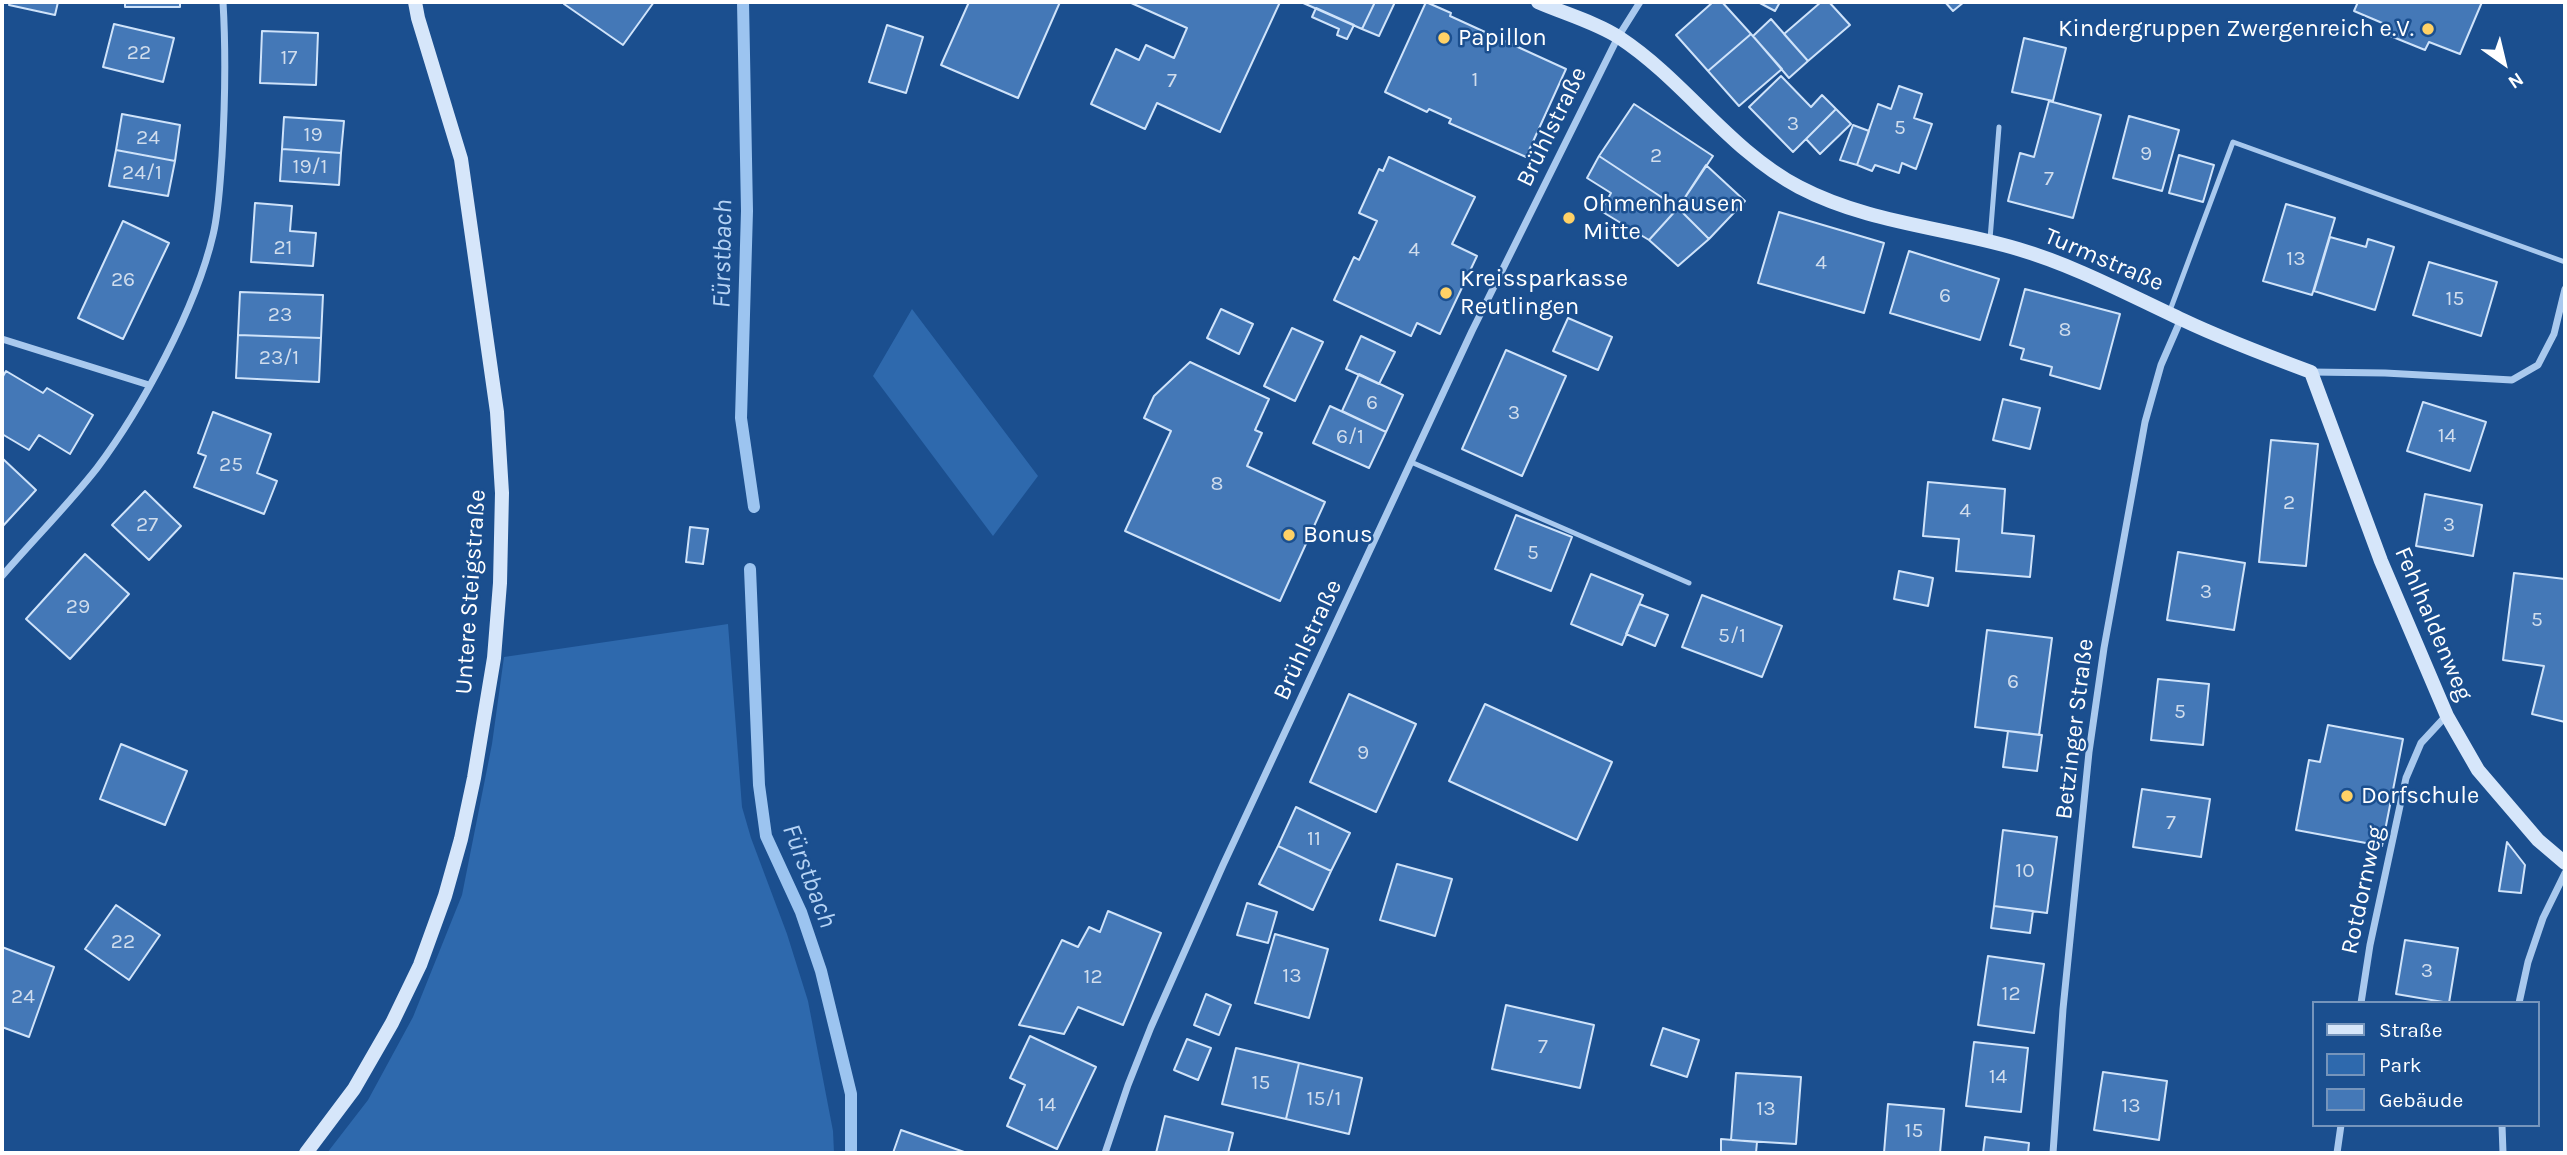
<!DOCTYPE html>
<html>
<head>
<meta charset="utf-8">
<style>
	body { margin:0 }
	#map { position:relative; width:2567px; height:1155px; overflow:hidden; background:#1b4f8f; font-family:Karla,sans-serif }
	canvas { display:block }
	.frame { position:absolute; inset:0; border:4px solid #fff; pointer-events:none }
	.legend { position:absolute; left:2312px; top:1001px; width:228px; height:126px; box-sizing:border-box; background:#1b4f8f; border:2px solid #7695bc; margin:0; padding:9px 12px; list-style:none; font-size:21px; color:#fff }
	.legend li { display:flex; align-items:center; gap:14px; height:35px }
	.legend b { width:35px; border:2px solid #7695bc }
	.north { position:absolute; left:2469px; top:28px; width:70px; height:70px; -webkit-text-stroke:5px #1b4f8f; paint-order:stroke; rotate:146deg; font-size:19px; font-weight:700; line-height:28px; text-align:center; color:#fff }
	.north::after { content:''; display:block; margin:auto; width:24px; height:32px; background:#fff; clip-path:polygon(50% 0,100% 100%,50% 72%,0 100%) }
</style>
</head>
<body>
<div id="map">
<canvas width="2567" height="1155"></canvas>
<div class="frame"></div>
<ul class="legend">
<li><b style="height:9px;background:#d6e6fa"></b>Straße</li>
<li><b style="height:19px;background:#2e69ad"></b>Park</li>
<li><b style="height:19px;background:#4478b7"></b>Gebäude</li>
</ul>
<div class="north">N</div>
</div>
<script>
const c = document.querySelector('canvas').getContext('2d');
c.lineJoin = 'round';
function fillPath(path, color) { c.fillStyle = color; c.fill(path, 'evenodd'); }
function strokePath(path, color, width, dash) { c.strokeStyle = color; c.lineWidth = width; c.lineCap = dash ? 'butt' : 'round'; c.setLineDash(dash || []); c.stroke(path); }
function drawText(font, color, halo, rows, align = 'center') {
  c.font = font + ' Karla,sans-serif'; c.lineWidth = 5; c.setLineDash([]); c.textBaseline = 'middle'; c.strokeStyle = halo; c.fillStyle = color; for (const [text, x, y, turn = 0] of rows) {
    c.save(); c.translate(x, y); c.rotate((+turn || 0) * Math.PI / 180); c.textAlign = isNaN(turn) ? turn : align; if (halo) c.strokeText(text, 0, 0); c.fillText(text, 0, 0); c.restore();
  }
}
const green = new Path2D(`
	M 912,309 L 1038,476 L 993,536 L 873,376 Z
	M 728,624 L 742,807 L 751,838 L 787,934 L 808,1001 L 833,1131 L 834,1153 L 327,1153 L 368,1100 L 413,1017 L 462,895 L 492,744 L 504,657 Z`);
const stream = new Path2D(`
	M 743,2 L 747,211 L 741,418 L 754,507
	M 750,569 L 759,785 L 766,836 L 801,912 L 821,971 L 851,1094 L 851,1153`);
const building = new Path2D(`
	M 10,2 L 58,2 L 55,15 L 9,5 Z
	M 125,2 L 180,2 L 180,7 L 125,7 Z
	M 566,2 L 654,2 L 623,45 L 564,4 Z
	M 969,2 L 1060,2 L 1018,98 L 941,65 Z
	M 1129,2 L 1280,2 L 1220,132 L 1157,103 L 1145,129 L 1091,104 L 1116,49 L 1139,60 L 1146,45 L 1174,58 L 1187,28 Z
	M 1301,2 L 1375,2 L 1362,29 Z
	M 1375,2 L 1395,2 L 1379,36 L 1362,29 Z
	M 1426,2 L 1451,13 L 1450,16 L 1566,69 L 1526,157 L 1449,123 L 1451,119 L 1429,109 L 1427,112 L 1385,92 Z
	M 1713,2 L 1722,2 L 1751,34 L 1708,71 L 1676,35 Z
	M 1758,2 L 1780,2 L 1775,11 Z
	M 1821,2 L 1829,2 L 1850,25 L 1808,61 L 1784,34 Z
	M 1945,2 L 1964,2 L 1953,11 Z
	M 2358,2 L 2482,2 L 2460,54 L 2429,42 L 2425,50 L 2383,33 L 2387,25 L 2354,11 Z
	M 1316,8 L 1354,25 L 1347,39 L 1337,35 L 1339,29 L 1312,17 Z
	M 1771,19 L 1808,61 L 1789,78 L 1753,36 Z
	M 114,24 L 174,38 L 163,82 L 103,67 Z
	M 887,25 L 923,37 L 906,93 L 869,82 Z
	M 262,31 L 318,33 L 316,85 L 260,83 Z
	M 1751,34 L 1782,69 L 1739,106 L 1708,71 Z
	M 2024,38 L 2066,48 L 2053,101 L 2012,92 Z
	M 1781,76 L 1811,107 L 1822,95 L 1836,109 L 1793,152 L 1749,107 Z
	M 1899,86 L 1922,94 L 1914,118 L 1932,124 L 1916,169 L 1902,163 L 1899,173 L 1875,165 L 1872,171 L 1857,165 L 1878,104 L 1891,109 Z
	M 2049,101 L 2101,115 L 2073,218 L 2008,201 L 2020,153 L 2034,157 Z
	M 1634,104 L 1713,156 L 1678,208 L 1599,156 Z
	M 1836,109 L 1851,124 L 1820,154 L 1806,139 Z
	M 122,114 L 180,125 L 175,161 L 116,150 Z
	M 2129,116 L 2179,130 L 2162,191 L 2113,178 Z
	M 284,117 L 344,121 L 341,153 L 282,149 Z
	M 1853,125 L 1869,131 L 1857,165 L 1840,160 Z
	M 282,149 L 341,153 L 339,185 L 280,181 Z
	M 116,150 L 175,161 L 168,196 L 109,186 Z
	M 2179,155 L 2214,165 L 2203,202 L 2169,193 Z
	M 1599,156 L 1678,208 L 1649,240 L 1601,211 L 1611,193 L 1587,178 Z
	M 1389,157 L 1475,197 L 1452,244 L 1477,256 L 1440,334 L 1417,323 L 1411,336 L 1334,300 L 1354,257 L 1359,260 L 1377,221 L 1359,213 L 1379,169 L 1383,171 Z
	M 1706,165 L 1745,201 L 1709,239 L 1678,208 Z
	M 255,203 L 292,206 L 290,231 L 316,233 L 313,266 L 251,262 Z
	M 2286,204 L 2335,218 L 2312,295 L 2263,281 Z
	M 1678,208 L 1709,239 L 1678,266 L 1649,240 Z
	M 1779,212 L 1884,243 L 1864,313 L 1758,283 Z
	M 123,221 L 169,243 L 123,339 L 78,318 Z
	M 2330,237 L 2366,247 L 2368,239 L 2394,247 L 2375,310 L 2314,291 Z
	M 1909,251 L 1999,279 L 1980,340 L 1890,313 Z
	M 2429,262 L 2497,282 L 2481,336 L 2413,315 Z
	M 2025,289 L 2120,314 L 2100,389 L 2050,375 L 2052,367 L 2021,359 L 2024,349 L 2010,345 Z
	M 240,292 L 323,295 L 321,338 L 238,335 Z
	M 1221,309 L 1253,324 L 1239,354 L 1207,338 Z
	M 1568,318 L 1612,337 L 1598,370 L 1553,351 Z
	M 1292,328 L 1323,342 L 1295,401 L 1264,386 Z
	M 238,335 L 321,338 L 319,382 L 236,378 Z
	M 1361,336 L 1395,352 L 1379,384 L 1346,369 Z
	M 1506,350 L 1566,376 L 1522,476 L 1462,449 Z
	M 1190,362 L 1269,399 L 1255,430 L 1262,433 L 1247,466 L 1325,502 L 1280,601 L 1125,531 L 1171,431 L 1144,418 L 1154,396 Z
	M 6,371 L 43,393 L 47,388 L 93,415 L 70,454 L 39,435 L 29,450 L 2,434 L 2,378 Z
	M 1359,374 L 1403,395 L 1386,432 L 1342,411 Z
	M 2003,399 L 2040,408 L 2030,449 L 1993,440 Z
	M 2423,402 L 2486,422 L 2470,471 L 2407,451 Z
	M 1330,406 L 1386,432 L 1369,468 L 1313,443 Z
	M 213,412 L 271,434 L 257,473 L 277,481 L 264,514 L 194,487 L 206,456 L 198,453 Z
	M 2271,440 L 2318,444 L 2306,566 L 2259,562 Z
	M 2,458 L 36,490 L 2,527 Z
	M 1928,482 L 2005,489 L 2002,533 L 2034,536 L 2030,577 L 1956,571 L 1959,539 L 1923,536 Z
	M 145,491 L 181,526 L 149,560 L 112,525 Z
	M 2425,494 L 2482,505 L 2473,556 L 2416,546 Z
	M 1516,515 L 1572,537 L 1551,591 L 1495,569 Z
	M 690,527 L 708,529 L 703,564 L 686,562 Z
	M 2178,552 L 2245,563 L 2234,630 L 2167,620 Z
	M 85,554 L 129,594 L 70,659 L 26,619 Z
	M 1899,571 L 1933,578 L 1928,606 L 1894,599 Z
	M 2514,573 L 2565,579 L 2565,722 L 2532,714 L 2544,666 L 2503,660 Z
	M 1591,574 L 1643,595 L 1622,645 L 1571,624 Z
	M 1702,595 L 1782,626 L 1762,677 L 1682,647 Z
	M 1639,604 L 1668,615 L 1655,646 L 1626,634 Z
	M 1987,630 L 2052,638 L 2039,735 L 1975,727 Z
	M 2158,679 L 2209,684 L 2203,745 L 2151,740 Z
	M 1349,694 L 1416,724 L 1376,812 L 1310,782 Z
	M 1485,704 L 1612,762 L 1577,840 L 1449,781 Z
	M 2328,725 L 2403,739 L 2382,846 L 2296,830 L 2309,760 L 2320,762 Z
	M 2008,731 L 2042,735 L 2037,771 L 2003,767 Z
	M 121,744 L 187,771 L 165,825 L 100,799 Z
	M 2142,789 L 2210,799 L 2201,857 L 2133,847 Z
	M 1296,807 L 1350,833 L 1331,871 L 1278,846 Z
	M 2003,830 L 2057,837 L 2047,913 L 1994,906 Z
	M 2507,842 L 2525,865 L 2521,893 L 2499,891 Z
	M 1278,846 L 1331,871 L 1313,910 L 1259,884 Z
	M 1397,864 L 1452,879 L 1435,936 L 1380,920 Z
	M 1247,903 L 1277,912 L 1268,943 L 1237,935 Z
	M 116,905 L 160,935 L 129,980 L 85,949 Z
	M 1994,906 L 2033,911 L 2030,933 L 1991,928 Z
	M 1108,911 L 1161,933 L 1123,1025 L 1078,1007 L 1064,1034 L 1019,1025 L 1062,940 L 1078,947 L 1089,927 L 1100,932 Z
	M 1275,934 L 1328,949 L 1309,1018 L 1255,1003 Z
	M 2405,940 L 2458,948 L 2449,1003 L 2396,994 Z
	M 2,947 L 54,967 L 29,1037 L 2,1027 Z
	M 1988,956 L 2044,964 L 2034,1033 L 1978,1025 Z
	M 1206,994 L 1231,1005 L 1219,1035 L 1194,1025 Z
	M 1506,1005 L 1594,1025 L 1580,1088 L 1492,1069 Z
	M 1663,1028 L 1699,1040 L 1687,1077 L 1651,1065 Z
	M 1030,1036 L 1096,1067 L 1057,1149 L 1007,1126 L 1025,1085 L 1010,1078 Z
	M 1187,1039 L 1211,1048 L 1198,1080 L 1174,1070 Z
	M 1974,1042 L 2028,1048 L 2021,1112 L 1966,1106 Z
	M 1236,1048 L 1299,1063 L 1286,1119 L 1222,1104 Z
	M 1299,1063 L 1362,1078 L 1349,1134 L 1286,1119 Z
	M 2103,1072 L 2167,1081 L 2159,1140 L 2094,1130 Z
	M 1736,1073 L 1801,1077 L 1796,1144 L 1731,1140 Z
	M 1888,1104 L 1944,1109 L 1940,1153 L 1884,1153 Z
	M 1165,1116 L 1233,1133 L 1228,1153 L 1156,1153 Z
	M 901,1130 L 967,1153 L 893,1153 Z
	M 1985,1137 L 2029,1143 L 2028,1153 L 1983,1153 Z
	M 1721,1139 L 1757,1142 L 1756,1153 L 1721,1153 Z`);
const lane = new Path2D(`
	M 1990,239 L 1999,127
	M 2169,313 L 2233,142 L 2565,262
	M 1411,462 L 1689,583`);
const street = new Path2D(`
	M 2,339 L 149,385
	M 2311,372 L 2385,373 L 2512,380 L 2538,365 L 2554,334 L 2565,289
	M 2,576 C 33,540 68,505 97,468 C 142,408 196,308 213,235 C 219,210 220,182 222,156 C 225,105 226,53 223,2
	M 2361,1003 L 2370,945 L 2406,778 L 2421,743 L 2446,716
	M 2519,1003 L 2528,962 L 2543,918 L 2565,873
	M 2502,1125 L 2503,1153
	M 1105,1153 L 1128,1085 L 1151,1027 L 1223,865 L 1472,331 L 1618,37 L 1640,2
	M 2053,1153 L 2063,1009 L 2089,752 L 2104,648 L 2145,422 L 2161,365 L 2181,319
	M 2337,1153 L 2341,1125`);
const secondary = new Path2D(`
	M 1538,2 C 1563,13 1598,23 1620,38 C 1685,81 1729,150 1799,187 C 1868,223 1944,227 2018,249 C 2076,266 2129,295 2183,320 C 2225,340 2268,356 2311,372 L 2381,561 L 2447,716 L 2478,770 L 2538,840 L 2565,863
	M 306,1153 L 354,1089 L 392,1023 L 420,965 L 445,896 L 461,839 L 474,778 L 494,658 L 500,583 L 502,493 L 497,412 L 461,159 L 418,18 L 415,2`);
const markers = [
	[2428,29,7,"#ffd166"],
	[1444,38,7,"#ffd166"],
	[1569,218,7,"#ffd166"],
	[1446,293,7,"#ffd166"],
	[1289,535,7,"#ffd166"],
	[2347,796,7,"#ffd166"]
];
const numberNames = [
	["22",139,53],
	["17",289,58],
	["1",1475,80],
	["7",1172,81],
	["3",1793,124],
	["5",1900,128],
	["19",313,135],
	["24",148,138],
	["9",2146,154],
	["2",1656,156],
	["19/1",310,167],
	["24/1",142,173],
	["7",2049,179],
	["21",283,248],
	["4",1414,250],
	["13",2296,259],
	["4",1821,263],
	["26",123,280],
	["6",1945,296],
	["15",2455,299],
	["23",280,315],
	["8",2065,330],
	["23/1",279,358],
	["6",1372,403],
	["3",1514,413],
	["14",2447,436],
	["6/1",1350,437],
	["25",231,465],
	["8",1217,484],
	["2",2289,503],
	["4",1965,511],
	["27",147,525],
	["3",2449,525],
	["5",1533,553],
	["3",2206,592],
	["29",78,607],
	["5",2537,620],
	["5/1",1732,636],
	["6",2013,682],
	["5",2180,712],
	["9",1363,753],
	["7",2171,823],
	["11",1314,839],
	["10",2025,871],
	["22",123,942],
	["3",2427,971],
	["13",1292,976],
	["12",1093,977],
	["12",2011,994],
	["24",23,997],
	["7",1543,1047],
	["14",1998,1077],
	["15",1261,1083],
	["15/1",1324,1099],
	["14",1047,1105],
	["13",2131,1106],
	["13",1766,1109],
	["15",1914,1131]
];
const poiNames = [
	["Kindergruppen Zwergenreich e.V.",2414,29,"right"],
	["Papillon",1458,38],
	["Ohmenhausen",1583,204],
	["Mitte",1583,232],
	["Kreissparkasse",1460,279],
	["Reutlingen",1460,307],
	["Bonus",1303,535],
	["Dorfschule",2361,796]
];
const streetNames = [
	["Brühlstraße",1552,127,-64],
	["Turmstraße",2104,260,23],
	["Untere Steigstraße",471,592,-86],
	["Fehlhaldenweg",2433,624,67],
	["Brühlstraße",1308,640,-65],
	["Betzinger Straße",2075,729,-83],
	["Rotdornweg",2363,890,-78]
];
const waterNames = [
	["Fürstbach",723,254,-89],
	["Fürstbach",809,876,69]
];
fillPath(green, '#2e69ad');
strokePath(stream, '#9cc4f0', 12);
fillPath(building, '#4478b7');
strokePath(building, '#cfe3fa', 2);
strokePath(lane, '#a9c9ee', 5);
strokePath(street, '#a9c9ee', 7);
strokePath(secondary, '#d6e6fa', 14);
for (const [x, y, r, color] of markers) { const dot = new Path2D(); dot.arc(x, y, r, 0, 2 * Math.PI); c.fillStyle = color; c.fill(dot); strokePath(dot, '#1b4f8f', 2.5); }
drawText('21px', '#d0dded', null, numberNames);
drawText('24px', '#fff', '#1b4f8f', poiNames, 'left');
drawText('24px', '#fff', '#1b4f8f', streetNames);
drawText('italic 26px', '#b5d3f5', '#1b4f8f', waterNames);
</script>
</body>
</html>
